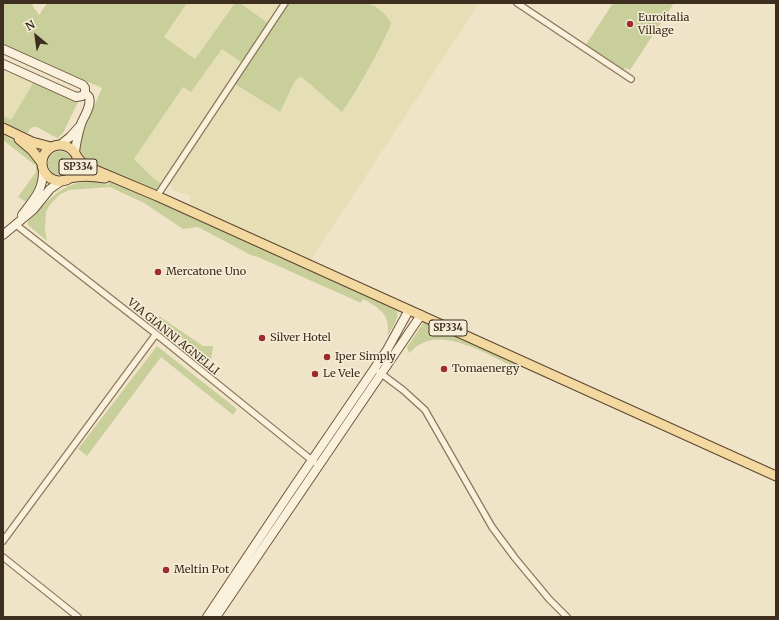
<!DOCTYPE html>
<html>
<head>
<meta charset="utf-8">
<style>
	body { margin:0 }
	#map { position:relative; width:779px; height:620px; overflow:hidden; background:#f0e4c8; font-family:Merriweather,serif }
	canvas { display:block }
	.frame { position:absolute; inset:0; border:4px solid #3d2e20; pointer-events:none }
	.north { position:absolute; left:16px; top:16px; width:40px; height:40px; -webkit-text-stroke:3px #f7eed8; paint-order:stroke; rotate:331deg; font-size:11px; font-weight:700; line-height:16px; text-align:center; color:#3d2e20 }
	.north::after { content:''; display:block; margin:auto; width:14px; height:18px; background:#3d2e20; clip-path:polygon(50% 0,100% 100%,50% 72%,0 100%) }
</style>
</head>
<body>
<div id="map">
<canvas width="779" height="620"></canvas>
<div class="frame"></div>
<div class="north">N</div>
</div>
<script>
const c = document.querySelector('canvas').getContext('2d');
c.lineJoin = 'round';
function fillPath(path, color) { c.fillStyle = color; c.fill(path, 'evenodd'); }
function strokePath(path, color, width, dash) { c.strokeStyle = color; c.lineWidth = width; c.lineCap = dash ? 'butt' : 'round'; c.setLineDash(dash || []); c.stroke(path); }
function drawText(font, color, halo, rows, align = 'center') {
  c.font = font + ' Merriweather,serif'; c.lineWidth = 3; c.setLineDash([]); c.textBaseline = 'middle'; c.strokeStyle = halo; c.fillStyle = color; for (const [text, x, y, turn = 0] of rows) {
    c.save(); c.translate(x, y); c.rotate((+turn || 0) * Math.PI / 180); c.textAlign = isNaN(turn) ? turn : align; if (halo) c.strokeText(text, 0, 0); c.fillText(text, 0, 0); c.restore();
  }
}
const farmland = new Path2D(`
	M 187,3 L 235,3 L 195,59 L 164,37 Z
	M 240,3 L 282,3 L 268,23 Z
	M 368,3 L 479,3 L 442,60 L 310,261 L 189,206 L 191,196 L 174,190 L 170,184 L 171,181 L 235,84 L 280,112 L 295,81 L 300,77 L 303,78 L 342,111 L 357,90 L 370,68 L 384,14 L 374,6 Z
	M 222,49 L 241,62 L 236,72 L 163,183 L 161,184 L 151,176 L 134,159 L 183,87 L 191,92 Z
	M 3,70 L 33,83 L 11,120 L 3,116 Z`);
const green = new Path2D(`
	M 3,3 L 34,3 L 32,5 L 39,15 L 47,3 L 187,3 L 164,37 L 195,59 L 235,3 L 240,3 L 268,23 L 236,72 L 241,62 L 222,49 L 191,92 L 183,87 L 134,159 L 151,176 L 161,184 L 163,183 L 160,189 L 156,191 L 81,159 L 78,150 L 80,139 L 102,88 L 3,44 Z
	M 288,3 L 368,3 C 378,7 386,14 391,23 L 390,27 C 376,56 361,85 342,112 L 303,78 L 300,77 L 295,81 L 280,112 L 235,84 Z
	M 613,3 L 674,3 L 630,70 L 626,68 L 623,70 L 620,70 L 585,46 Z
	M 33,83 L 78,102 L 63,133 L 58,138 L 55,137 L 37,127 L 32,127 L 27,133 L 3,123 L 3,116 L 11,120 Z
	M 3,134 C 32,150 55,171 26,202 L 18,197 L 36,172 L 36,166 L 3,140 Z
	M48 163a12 12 0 1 1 24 0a12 12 0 1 1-24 0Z
	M 92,181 L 108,185 L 109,182 L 150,198 L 197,220 L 396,308 C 401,318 391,329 387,337 C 392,316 380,308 363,299 L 361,303 L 258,257 L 251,255 L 198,227 L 183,229 L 144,203 L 110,187 L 69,190 L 59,195 L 49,206 L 46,212 L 45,230 L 47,241 L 28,225 L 28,221 C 42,208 55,190 74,184 C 80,182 86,182 92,181 Z
	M 159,316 L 203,346 L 213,346 L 211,361 L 157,318 Z
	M 424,322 L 519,364 L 517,367 L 512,366 C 488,355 445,328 419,345 C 415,347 412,351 409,353 L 407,347 Z
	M 157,346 L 237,409 L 233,415 L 161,357 L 87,456 L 78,449 Z`);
const street = new Path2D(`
	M 517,3 L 631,79
	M 157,196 L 285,3
	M 15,224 L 156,334 L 314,462
	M 379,372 L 403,390 L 425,410 L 492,527 L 515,558 L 549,599 L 567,617
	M 3,541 L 156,334
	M 3,557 L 78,617`);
const secondary = new Path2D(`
	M 3,49 L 83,85 L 85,88 L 85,93 L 82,96 L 76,97 L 3,64
	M 60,145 L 70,137 L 79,127
	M 75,152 C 76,143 78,134 81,124 C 84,116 92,106 89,97 L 85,93
	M 22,215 C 34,199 44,190 43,168
	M 3,235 L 33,210 L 50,189 L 63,180
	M 207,617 L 291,491 L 387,350 L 409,310
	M 216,617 L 421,315`);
const primary = new Path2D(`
	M 3,128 L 32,142 L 51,147
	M 19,139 L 32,150 L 42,163
	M42 163a18 18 0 1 1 36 0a18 18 0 1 1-36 0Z
	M 77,157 L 84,165 L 93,169 L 157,196 L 776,476
	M 70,178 C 82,175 93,176 105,178`);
const markers = [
	[630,24,4,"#9e2a2b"],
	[158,272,4,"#9e2a2b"],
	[262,338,4,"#9e2a2b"],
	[327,357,4,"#9e2a2b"],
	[444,369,4,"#9e2a2b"],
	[315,374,4,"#9e2a2b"],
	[166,570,4,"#9e2a2b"]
];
const shields = [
	[78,167,38],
	[448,328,38]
];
const shieldNames = [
	["SP334",78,167],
	["SP334",448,328]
];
const poiNames = [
	["Euroitalia",638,18],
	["Village",638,31],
	["Mercatone Uno",166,272],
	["Silver Hotel",270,338],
	["Iper Simply",335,357],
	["Tomaenergy",452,369],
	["Le Vele",323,374],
	["Meltin Pot",174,570]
];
const streetNames = [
	["VIA GIANNI AGNELLI",173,337,39]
];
fillPath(farmland, '#e6deb5');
fillPath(green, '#c9cf9b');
strokePath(street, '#8d765c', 8);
strokePath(secondary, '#6f573f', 10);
strokePath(primary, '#5b4430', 11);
strokePath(street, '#faf1dc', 5.5);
strokePath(secondary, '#faf1dc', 8);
strokePath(primary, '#f3d9a0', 9);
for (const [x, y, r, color] of markers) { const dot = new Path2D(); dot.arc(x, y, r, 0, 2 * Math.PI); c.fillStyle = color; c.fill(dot); strokePath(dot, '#f7eed8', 1.5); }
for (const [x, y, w] of shields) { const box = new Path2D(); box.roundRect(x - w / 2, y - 8, w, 16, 3); c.fillStyle = '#f7eed8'; c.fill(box); strokePath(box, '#3d2e20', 1); }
drawText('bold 10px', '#3d2e20', null, shieldNames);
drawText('11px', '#3d2e20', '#f7eed8', poiNames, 'left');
drawText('11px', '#3d2e20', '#f7eed8', streetNames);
</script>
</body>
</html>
